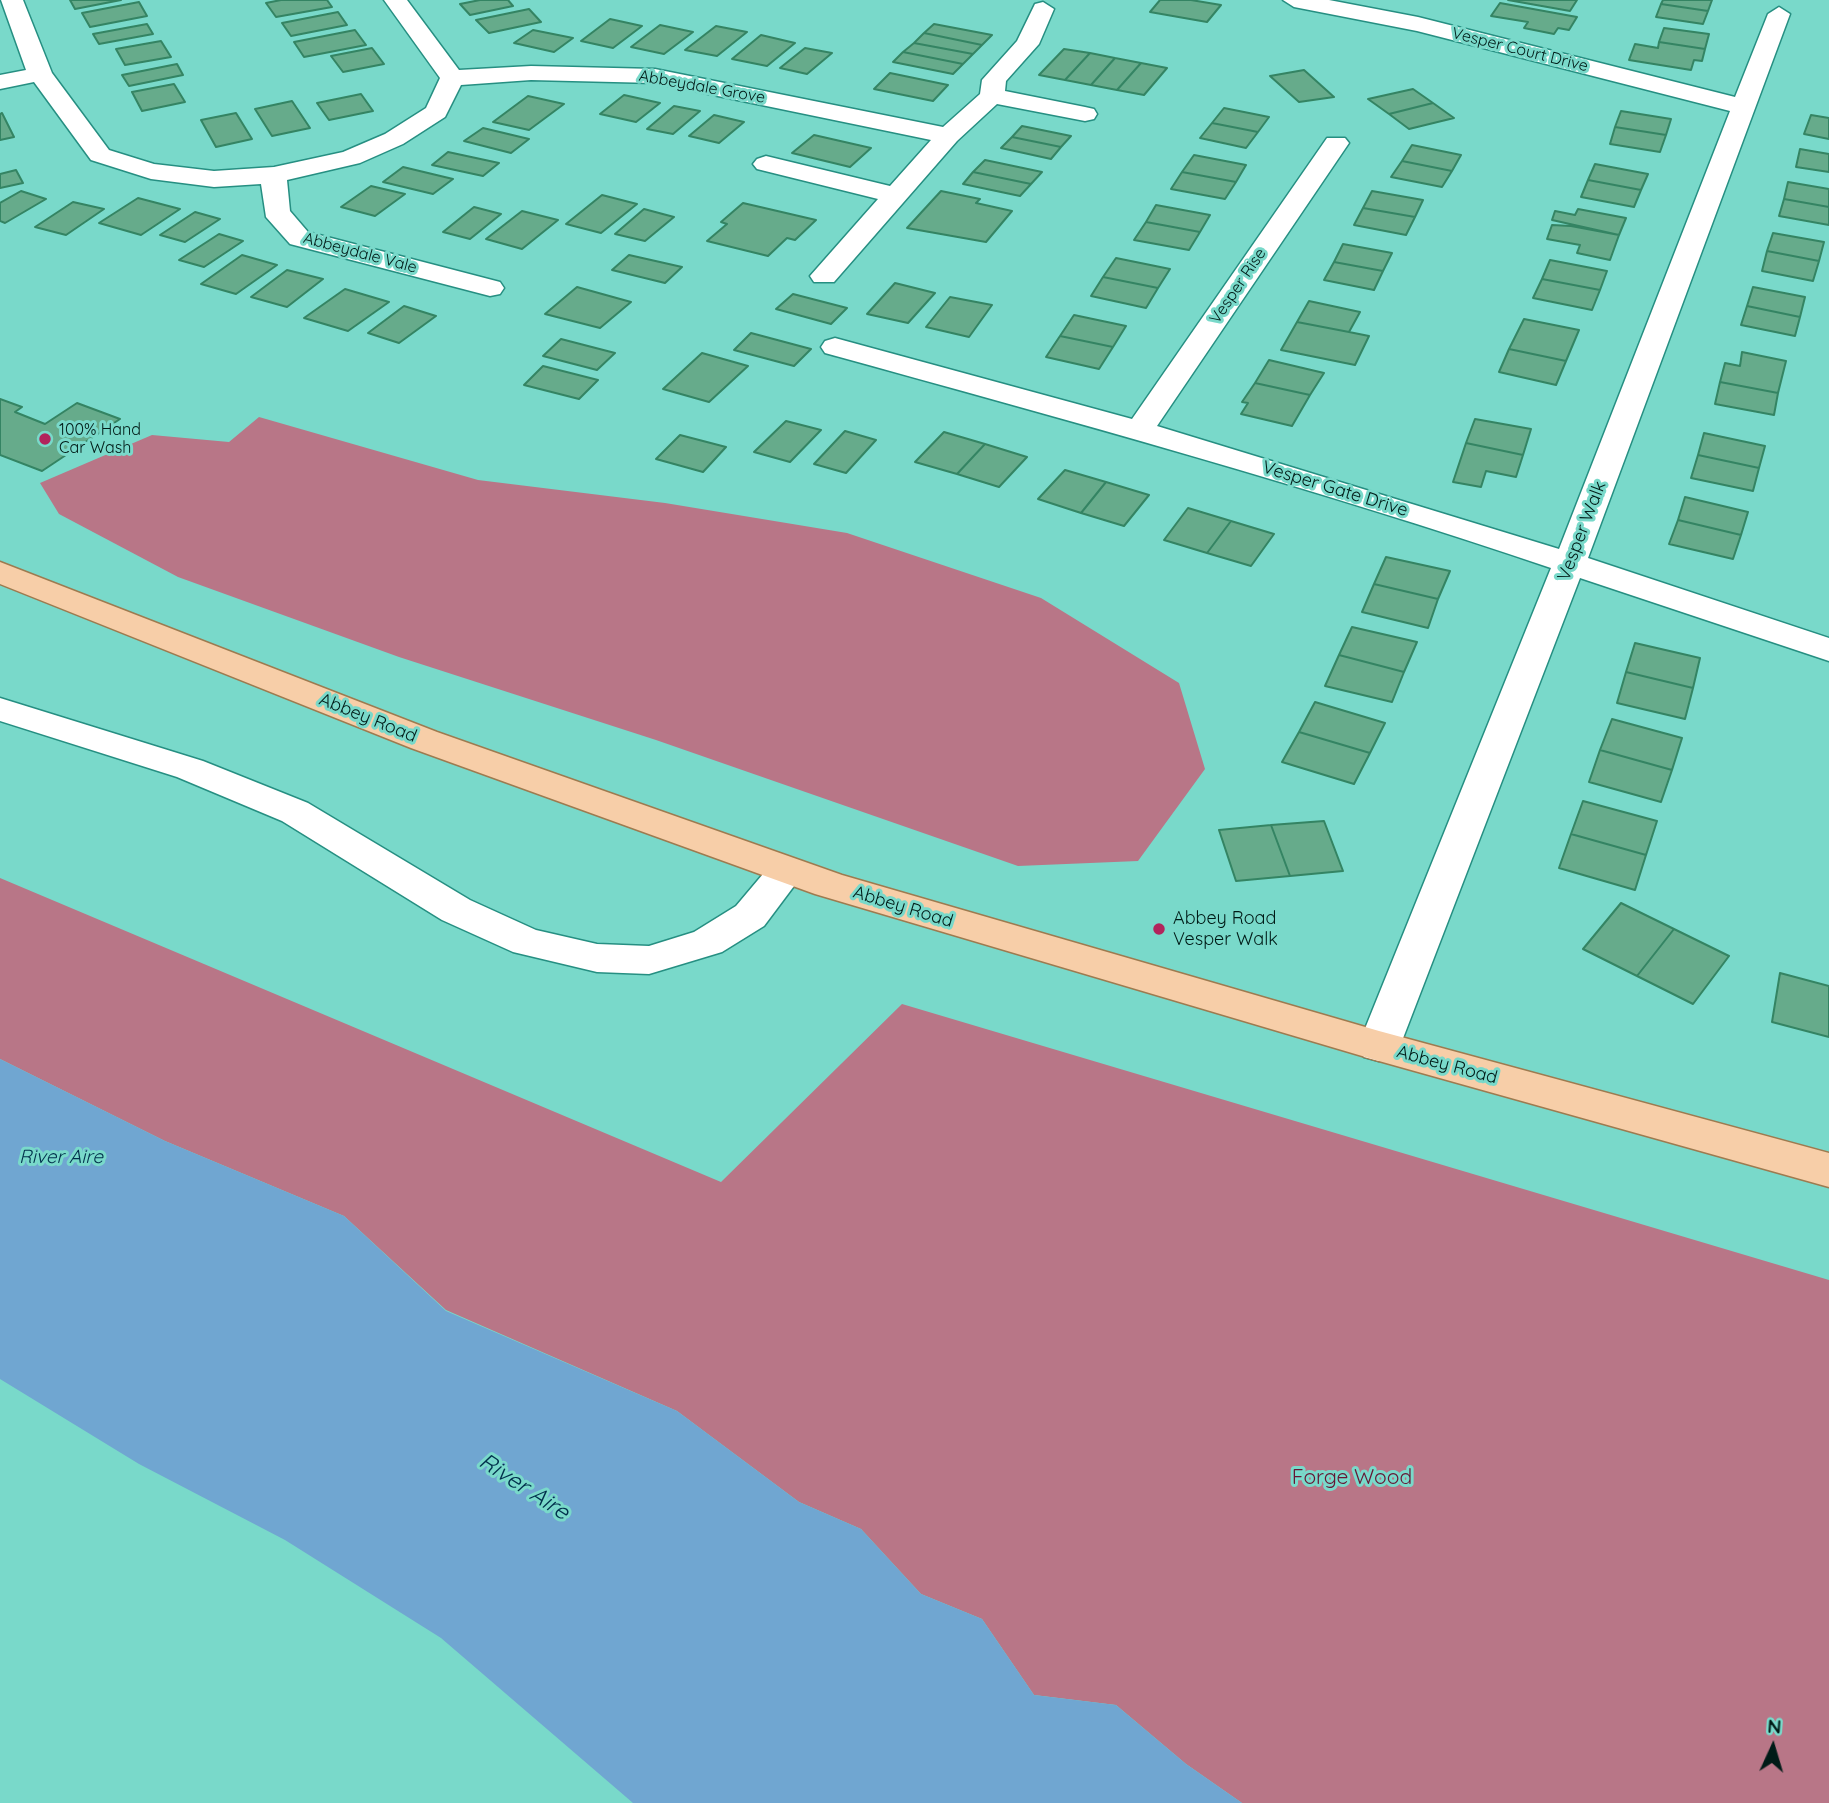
<!DOCTYPE html>
<html>
<head>
<meta charset="utf-8">
<style>
	body { margin:0 }
	#map { position:relative; width:1829px; height:1803px; overflow:hidden; background:#79d9ca; font-family:Quicksand,sans-serif }
	canvas { display:block }
	.north { position:absolute; left:1738px; top:1712px; width:70px; height:70px; -webkit-text-stroke:5px #79d9ca; paint-order:stroke; rotate:4deg; font-size:19px; font-weight:700; line-height:28px; text-align:center; color:#001b17 }
	.north::after { content:''; display:block; margin:auto; width:24px; height:32px; background:#001b17; clip-path:polygon(50% 0,100% 100%,50% 72%,0 100%) }
</style>
</head>
<body>
<div id="map">
<canvas width="1829" height="1803"></canvas>
<div class="north">N</div>
</div>
<script>
const c = document.querySelector('canvas').getContext('2d');
c.lineJoin = 'round';
function fillPath(path, color) { c.fillStyle = color; c.fill(path, 'evenodd'); }
function strokePath(path, color, width, dash) { c.strokeStyle = color; c.lineWidth = width; c.lineCap = dash ? 'butt' : 'round'; c.setLineDash(dash || []); c.stroke(path); }
function drawText(font, color, halo, rows, align = 'center') {
  c.font = font + ' Quicksand,sans-serif'; c.lineWidth = 6; c.setLineDash([]); c.textBaseline = 'middle'; c.strokeStyle = halo; c.fillStyle = color; for (const [text, x, y, turn = 0] of rows) {
    c.save(); c.translate(x, y); c.rotate((+turn || 0) * Math.PI / 180); c.textAlign = isNaN(turn) ? turn : align; if (halo) c.strokeText(text, 0, 0); c.fillText(text, 0, 0); c.restore();
  }
}
const forest = new Path2D(`
	M 259,417 L 478,480 L 665,503 L 847,533 L 1041,598 L 1179,683 L 1205,769 L 1138,861 L 1018,866 L 656,740 L 399,657 L 178,577 L 59,514 L 40,483 L 152,435 L 229,442 Z
	M 0,878 L 721,1182 L 902,1004 L 1829,1280 L 1829,1803 L 1242,1803 L 1186,1764 L 1116,1705 L 1034,1695 L 982,1619 L 921,1594 L 861,1529 L 799,1502 L 677,1411 L 446,1310 L 344,1216 L 165,1141 L 0,1059 Z`);
const water = new Path2D(`
	M 0,1059 L 165,1141 L 344,1216 L 446,1311 L 677,1411 L 799,1502 L 861,1529 L 921,1594 L 982,1619 L 1034,1695 L 1116,1705 L 1186,1764 L 1242,1803 L 633,1803 L 441,1638 L 285,1540 L 139,1464 L 0,1379 Z`);
const building = new Path2D(`
	M 70,0 L 121,0 L 75,9 Z
	M 281,0 L 327,0 L 332,7 L 276,17 L 266,3 Z
	M 480,0 L 508,0 L 513,6 L 470,15 L 460,4 Z
	M 1160,0 L 1191,0 L 1221,5 L 1207,22 L 1150,12 Z
	M 1508,0 L 1577,0 L 1570,11 Z
	M 1663,0 L 1712,0 L 1708,11 L 1661,4 Z
	M 139,2 L 147,16 L 90,27 L 82,13 Z
	M 1500,3 L 1577,17 L 1569,30 L 1558,28 L 1554,34 L 1524,28 L 1528,22 L 1491,16 Z
	M 1661,4 L 1708,11 L 1703,24 L 1656,17 Z
	M 529,9 L 541,22 L 489,33 L 476,20 Z
	M 338,12 L 347,25 L 291,36 L 282,23 Z
	M 610,19 L 642,26 L 613,48 L 581,41 Z
	M 147,24 L 153,34 L 99,44 L 93,34 Z
	M 934,24 L 992,35 L 982,45 L 924,33 Z
	M 660,25 L 693,32 L 664,54 L 631,47 Z
	M 716,26 L 747,32 L 717,56 L 685,50 Z
	M 1664,28 L 1709,34 L 1705,49 L 1659,42 Z
	M 355,30 L 366,45 L 304,57 L 294,42 Z
	M 533,30 L 573,38 L 554,52 L 514,43 Z
	M 924,33 L 982,45 L 973,54 L 914,43 Z
	M 761,35 L 795,43 L 767,66 L 732,59 Z
	M 161,41 L 171,57 L 125,65 L 116,49 Z
	M 1659,42 L 1705,49 L 1702,61 L 1694,60 L 1691,70 L 1629,60 L 1635,44 L 1658,48 Z
	M 914,43 L 973,54 L 963,64 L 903,52 Z
	M 372,48 L 384,64 L 343,72 L 331,56 Z
	M 805,48 L 832,53 L 807,74 L 780,68 Z
	M 1064,49 L 1090,53 L 1065,80 L 1039,75 Z
	M 903,52 L 963,64 L 953,74 L 893,62 Z
	M 1090,53 L 1115,58 L 1091,85 L 1065,80 Z
	M 1115,58 L 1141,63 L 1117,90 L 1091,85 Z
	M 1141,63 L 1167,68 L 1144,95 L 1117,90 Z
	M 177,64 L 183,75 L 129,86 L 122,75 Z
	M 1304,70 L 1334,97 L 1299,102 L 1270,76 Z
	M 890,73 L 948,85 L 933,101 L 874,89 Z
	M 174,84 L 185,102 L 142,111 L 132,92 Z
	M 1413,89 L 1433,103 L 1389,114 L 1368,99 Z
	M 361,94 L 373,111 L 329,120 L 317,103 Z
	M 624,95 L 660,103 L 636,122 L 600,114 Z
	M 528,96 L 564,104 L 529,130 L 493,122 Z
	M 292,101 L 310,128 L 272,136 L 255,109 Z
	M 1433,103 L 1454,118 L 1409,129 L 1389,114 Z
	M 674,106 L 700,111 L 673,134 L 647,129 Z
	M 1224,108 L 1269,117 L 1258,132 L 1212,123 Z
	M 1621,111 L 1671,119 L 1666,135 L 1615,127 Z
	M 2,113 L 14,137 L 0,140 L 0,114 Z
	M 236,113 L 252,139 L 216,147 L 201,120 Z
	M 714,115 L 744,122 L 719,143 L 689,136 Z
	M 1811,115 L 1829,118 L 1829,139 L 1804,134 Z
	M 1212,123 L 1258,132 L 1246,148 L 1200,138 Z
	M 1022,126 L 1071,136 L 1061,147 L 1012,137 Z
	M 1615,127 L 1666,135 L 1660,152 L 1610,144 Z
	M 483,128 L 529,139 L 511,153 L 464,141 Z
	M 814,135 L 871,148 L 850,167 L 792,153 Z
	M 1012,137 L 1061,147 L 1051,159 L 1001,148 Z
	M 1412,145 L 1461,155 L 1452,171 L 1402,161 Z
	M 1800,149 L 1829,154 L 1829,172 L 1796,167 Z
	M 448,152 L 499,163 L 483,176 L 432,165 Z
	M 1194,155 L 1246,165 L 1236,182 L 1182,172 Z
	M 985,160 L 1042,172 L 1031,184 L 973,172 Z
	M 1402,161 L 1452,171 L 1442,187 L 1391,177 Z
	M 1595,164 L 1648,174 L 1641,190 L 1588,180 Z
	M 403,167 L 453,179 L 433,194 L 383,182 Z
	M 16,170 L 23,183 L 0,188 L 0,174 Z
	M 973,172 L 1031,184 L 1020,196 L 963,184 Z
	M 1182,172 L 1236,182 L 1225,199 L 1171,189 Z
	M 1588,180 L 1641,190 L 1634,207 L 1581,197 Z
	M 1788,182 L 1829,189 L 1829,207 L 1784,199 Z
	M 371,186 L 405,194 L 375,216 L 341,207 Z
	M 21,191 L 46,199 L 5,223 L 0,221 L 0,203 Z
	M 941,191 L 980,199 L 976,203 L 1012,211 L 986,242 L 907,228 Z
	M 1372,191 L 1423,200 L 1415,217 L 1363,208 Z
	M 602,195 L 637,204 L 601,233 L 566,224 Z
	M 138,198 L 180,209 L 141,235 L 99,223 Z
	M 1784,199 L 1829,207 L 1829,225 L 1779,216 Z
	M 73,202 L 104,209 L 66,235 L 35,227 Z
	M 743,203 L 816,220 L 795,240 L 787,238 L 768,256 L 707,241 L 727,224 L 721,222 Z
	M 1156,205 L 1210,215 L 1200,232 L 1146,222 Z
	M 474,207 L 501,214 L 470,239 L 443,232 Z
	M 1363,208 L 1415,217 L 1406,235 L 1354,225 Z
	M 644,209 L 674,217 L 645,241 L 615,234 Z
	M 1578,209 L 1626,218 L 1619,235 L 1552,220 L 1555,211 L 1575,215 Z
	M 522,211 L 558,220 L 522,249 L 486,239 Z
	M 195,212 L 220,219 L 185,242 L 160,235 Z
	M 1146,222 L 1200,232 L 1189,250 L 1134,240 Z
	M 1552,225 L 1571,226 L 1619,235 L 1610,260 L 1577,253 L 1580,245 L 1547,239 Z
	M 1773,233 L 1824,242 L 1819,261 L 1767,251 Z
	M 219,234 L 243,241 L 204,267 L 179,260 Z
	M 1343,244 L 1392,253 L 1383,271 L 1334,262 Z
	M 1767,251 L 1819,261 L 1813,281 L 1762,271 Z
	M 242,255 L 277,265 L 236,294 L 201,284 Z
	M 629,255 L 682,267 L 665,283 L 612,270 Z
	M 1116,258 L 1170,269 L 1158,288 L 1103,277 Z
	M 1550,260 L 1607,271 L 1600,290 L 1542,279 Z
	M 1334,262 L 1383,271 L 1374,290 L 1324,280 Z
	M 287,270 L 323,279 L 287,307 L 251,297 Z
	M 1103,277 L 1158,288 L 1146,308 L 1091,296 Z
	M 1542,279 L 1600,290 L 1592,310 L 1533,298 Z
	M 895,283 L 935,293 L 908,323 L 867,314 Z
	M 577,287 L 631,302 L 600,328 L 545,314 Z
	M 1753,287 L 1805,297 L 1800,317 L 1747,306 Z
	M 345,289 L 389,302 L 348,331 L 304,318 Z
	M 793,294 L 847,308 L 831,324 L 776,309 Z
	M 950,297 L 992,305 L 969,337 L 926,327 Z
	M 1309,301 L 1360,312 L 1349,332 L 1297,322 Z
	M 404,306 L 436,316 L 399,343 L 368,333 Z
	M 1747,306 L 1800,317 L 1795,336 L 1741,325 Z
	M 1074,315 L 1126,326 L 1113,347 L 1060,336 Z
	M 1524,319 L 1579,330 L 1566,361 L 1509,349 Z
	M 1297,322 L 1349,332 L 1369,336 L 1355,365 L 1281,350 Z
	M 751,333 L 811,349 L 794,366 L 734,350 Z
	M 1060,336 L 1113,347 L 1099,369 L 1046,357 Z
	M 561,339 L 615,353 L 597,370 L 543,356 Z
	M 1509,349 L 1566,361 L 1556,385 L 1499,372 Z
	M 1742,352 L 1786,361 L 1778,393 L 1720,382 L 1725,363 L 1740,366 Z
	M 702,353 L 748,366 L 709,402 L 663,389 Z
	M 1269,360 L 1324,373 L 1310,395 L 1255,383 Z
	M 543,366 L 598,380 L 579,399 L 524,385 Z
	M 1720,382 L 1778,393 L 1774,415 L 1715,404 Z
	M 1255,383 L 1310,395 L 1292,426 L 1241,414 L 1248,403 L 1242,402 Z
	M 0,399 L 22,407 L 15,412 L 45,424 L 77,403 L 120,419 L 42,471 L 0,455 Z
	M 1475,419 L 1531,429 L 1523,455 L 1466,443 Z
	M 786,421 L 821,430 L 790,462 L 754,452 Z
	M 845,431 L 876,440 L 846,473 L 814,464 Z
	M 944,432 L 985,444 L 957,474 L 915,462 Z
	M 1704,433 L 1765,446 L 1759,468 L 1698,455 Z
	M 680,435 L 726,447 L 703,472 L 656,459 Z
	M 1466,443 L 1523,455 L 1516,477 L 1486,471 L 1481,487 L 1453,482 Z
	M 985,444 L 1027,457 L 999,487 L 957,474 Z
	M 1698,455 L 1759,468 L 1753,491 L 1691,478 Z
	M 1065,470 L 1106,482 L 1081,513 L 1038,499 Z
	M 1106,482 L 1149,495 L 1124,526 L 1081,513 Z
	M 1685,497 L 1748,512 L 1741,535 L 1678,520 Z
	M 1188,508 L 1231,521 L 1207,553 L 1164,540 Z
	M 1678,520 L 1741,535 L 1733,559 L 1669,544 Z
	M 1231,521 L 1274,534 L 1251,566 L 1207,553 Z
	M 1386,557 L 1450,571 L 1438,599 L 1374,584 Z
	M 1374,584 L 1438,599 L 1428,628 L 1362,612 Z
	M 1352,627 L 1417,642 L 1404,672 L 1339,655 Z
	M 1635,643 L 1700,658 L 1693,688 L 1626,672 Z
	M 1339,655 L 1404,672 L 1392,702 L 1325,686 Z
	M 1626,672 L 1693,688 L 1685,719 L 1617,703 Z
	M 1315,702 L 1385,723 L 1370,753 L 1299,732 Z
	M 1612,719 L 1682,738 L 1672,770 L 1600,750 Z
	M 1299,732 L 1370,753 L 1354,784 L 1282,762 Z
	M 1600,750 L 1672,770 L 1661,802 L 1589,782 Z
	M 1583,801 L 1657,821 L 1646,855 L 1571,834 Z
	M 1324,821 L 1343,871 L 1290,876 L 1271,825 Z
	M 1271,825 L 1290,876 L 1236,881 L 1219,830 Z
	M 1571,834 L 1646,855 L 1635,890 L 1559,868 Z
	M 1621,903 L 1674,929 L 1637,976 L 1583,949 Z
	M 1674,929 L 1729,956 L 1693,1004 L 1637,976 Z
	M 1780,973 L 1829,986 L 1829,1037 L 1772,1022 Z`);
const minor = new Path2D(`
	M 1,0 L 23,0 L 52,73 L 109,150 L 154,164 L 214,171 L 274,167 L 343,152 L 385,134 L 426,108 L 440,78 L 384,0 L 407,0 L 459,70 L 531,66 L 655,69 L 943,127 L 980,94 L 982,80 L 1017,41 L 1035,4 L 1043,2 L 1054,9 L 1039,44 L 1006,81 L 1005,91 L 1085,107 L 1094,109 L 1097,114 L 1094,119 L 1085,121 L 997,104 L 957,141 L 834,282 L 814,282 L 810,276 L 878,199 L 757,169 L 753,164 L 757,159 L 766,156 L 890,186 L 931,140 L 655,83 L 531,80 L 461,85 L 445,117 L 403,144 L 360,163 L 287,180 L 290,211 L 308,232 L 500,282 L 504,288 L 500,294 L 490,296 L 290,244 L 266,217 L 261,184 L 214,187 L 151,179 L 91,160 L 34,82 L 0,89 L 0,75 L 26,70 Z
	M 1283,0 L 1329,0 L 1418,17 L 1735,97 L 1768,14 L 1779,7 L 1790,14 L 1588,558 L 1829,638 L 1829,661 L 1580,578 L 1400,1046 L 1394,1057 L 1379,1061 L 1364,1057 L 1358,1046 L 1551,568 C 1312,487 1068,420 825,353 L 821,347 L 825,341 L 835,338 L 1132,419 L 1327,138 L 1345,138 L 1349,143 L 1157,426 L 1559,549 L 1730,111 L 1417,31 L 1294,7 Z
	M 0,698 L 203,761 L 308,803 L 470,900 L 536,930 L 597,944 L 649,946 L 694,932 L 736,906 L 774,861 L 787,857 L 800,861 L 806,870 L 764,926 L 722,952 L 649,974 L 597,972 L 513,952 L 442,920 L 282,821 L 177,777 L 0,721 Z`);
const major = new Path2D(`
	M 0,562 L 437,732 L 842,875 L 1379,1031 L 1829,1153 L 1829,1187 L 1379,1061 L 815,894 L 411,748 L 0,584 Z`);
const markers = [
	[45,439,7,"#b2245c"],
	[1159,929,7,"#b2245c"]
];
const farStreetnames = [
	["Vesper Court Drive",1520,50,14],
	["Abbeydale Grove",702,87,10],
	["Abbeydale Vale",360,253,15],
	["Vesper Rise",1238,286,-56]
];
const farPoinames = [
	["100% Hand",59,430],
	["Car Wash",59,448]
];
const streetNames = [
	["Vesper Gate Drive",1335,489,17],
	["Vesper Walk",1582,531,-69],
	["Abbey Road",368,718,22],
	["Abbey Road",903,907,17],
	["Abbey Road",1447,1065,15]
];
const poiNames = [
	["Abbey Road",1173,919],
	["Vesper Walk",1173,940]
];
const waterNames = [
	["River Aire",61,1157]
];
const nearParknames = [
	["Forge Wood",1352,1478]
];
const nearWaternames = [
	["River Aire",524,1487,33]
];
fillPath(forest, '#b87687');
fillPath(water, '#70a6d1');
fillPath(building, '#66ab8b');
strokePath(building, '#348463', 2);
strokePath(minor, '#268f82', 3);
strokePath(major, '#9d7b50', 3);
fillPath(minor, '#fff');
fillPath(major, '#f7cea8');
for (const [x, y, r, color] of markers) { const dot = new Path2D(); dot.arc(x, y, r, 0, 2 * Math.PI); c.fillStyle = color; c.fill(dot); strokePath(dot, '#79d9ca', 2.5); }
drawText('16px', '#001b17', '#79d9ca', farStreetnames);
drawText('16px', '#001b17', '#79d9ca', farPoinames, 'left');
drawText('18px', '#001b17', '#79d9ca', streetNames);
drawText('18px', '#001b17', '#79d9ca', poiNames, 'left');
drawText('italic 19px', '#012f4b', '#79d9ca', waterNames);
drawText('21px', '#661533', '#79d9ca', nearParknames);
drawText('italic 23px', '#012f4b', '#79d9ca', nearWaternames);
</script>
</body>
</html>
